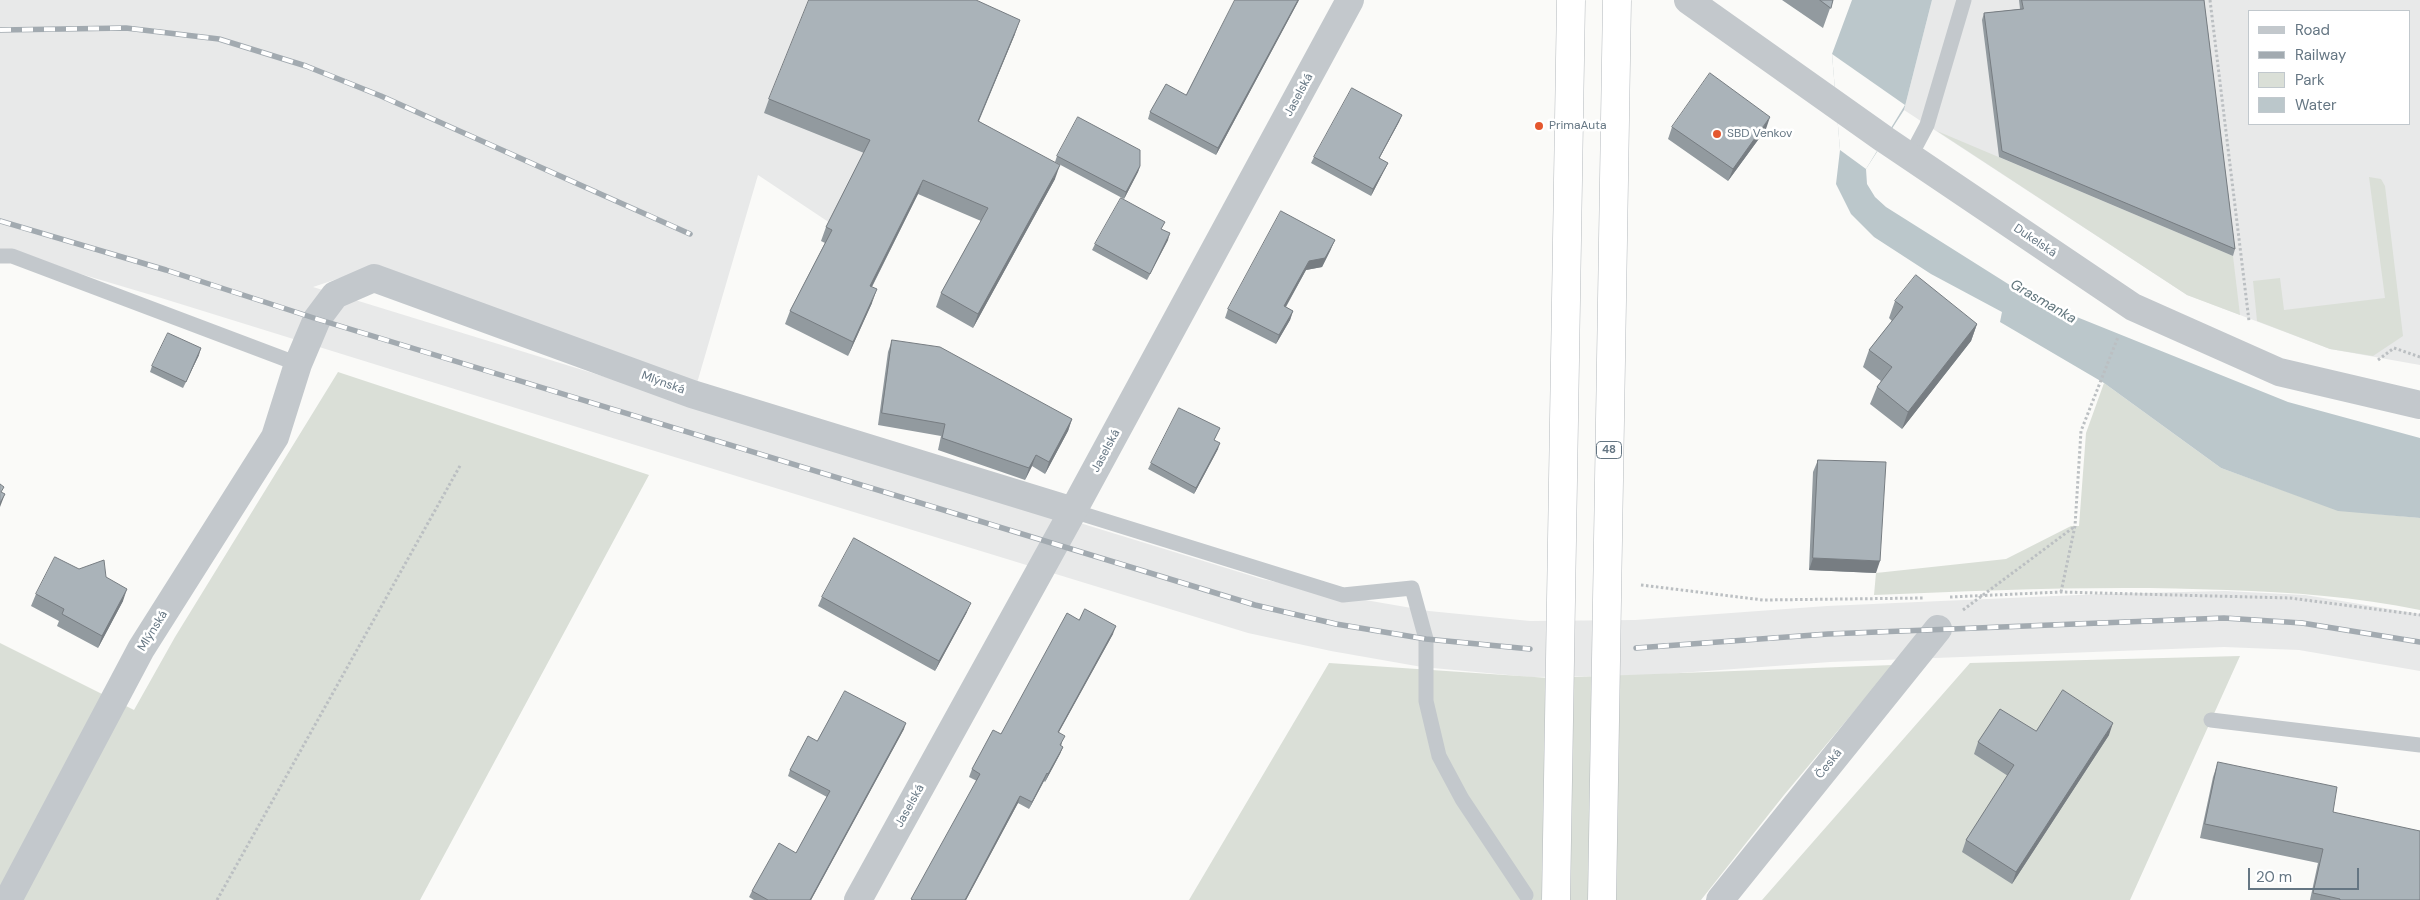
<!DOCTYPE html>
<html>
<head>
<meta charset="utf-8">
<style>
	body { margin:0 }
	#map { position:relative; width:2420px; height:900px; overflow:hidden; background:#fafaf8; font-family:"DM Sans",sans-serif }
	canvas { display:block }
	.legend { position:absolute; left:2248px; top:10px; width:162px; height:115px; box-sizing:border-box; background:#fff; border:1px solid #c1c8cd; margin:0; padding:6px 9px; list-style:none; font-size:15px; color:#657683 }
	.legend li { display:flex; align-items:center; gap:10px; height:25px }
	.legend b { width:25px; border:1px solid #c1c8cd }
	.scale { position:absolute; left:2248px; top:868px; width:111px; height:22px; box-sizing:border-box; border:2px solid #657683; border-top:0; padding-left:6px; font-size:15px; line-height:18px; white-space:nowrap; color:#657683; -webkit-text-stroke:4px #fff; paint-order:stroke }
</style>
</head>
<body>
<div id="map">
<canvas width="2420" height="900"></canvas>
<ul class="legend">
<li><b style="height:6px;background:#c3c8cc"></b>Road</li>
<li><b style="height:6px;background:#a2aab0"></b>Railway</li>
<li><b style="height:14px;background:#dadfd7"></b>Park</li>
<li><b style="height:14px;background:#bbc7cb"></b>Water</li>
</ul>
<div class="scale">20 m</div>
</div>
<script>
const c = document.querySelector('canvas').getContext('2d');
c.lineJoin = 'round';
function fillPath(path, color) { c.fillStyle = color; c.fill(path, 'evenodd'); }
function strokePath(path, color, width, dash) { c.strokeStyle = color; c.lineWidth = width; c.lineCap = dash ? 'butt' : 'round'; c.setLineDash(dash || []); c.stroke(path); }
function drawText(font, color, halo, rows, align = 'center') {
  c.font = font + ' "DM Sans",sans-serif'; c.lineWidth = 5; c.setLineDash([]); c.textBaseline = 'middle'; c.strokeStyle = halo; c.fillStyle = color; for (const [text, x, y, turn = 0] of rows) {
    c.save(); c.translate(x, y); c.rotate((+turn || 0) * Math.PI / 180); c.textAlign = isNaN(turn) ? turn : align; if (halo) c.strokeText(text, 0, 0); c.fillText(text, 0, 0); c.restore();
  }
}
const built = new Path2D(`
	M 0,0 L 951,0 L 830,223 L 758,175 L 697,383 L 376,266 L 313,287 L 1262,579 L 1342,596 L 1429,611 L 1530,621 L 1635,620 L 1827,606 L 2101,594 L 2225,591 L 2305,595 L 2420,614 L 2420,671 L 2299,650 L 2224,647 L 1830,662 L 1638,676 L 1530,677 L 1422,667 L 1331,651 L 1248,633 L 606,436 L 158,297 L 0,250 Z
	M 1932,0 L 2420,0 L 2420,365 L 2330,349 L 2187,295 L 1904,110 ZM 2249,11 L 2409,11 L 2409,124 L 2249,124 Z`);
const green = new Path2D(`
	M 1937,131 L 2233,256 L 2240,315 L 2187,295 Z
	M 2369,177 L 2381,179 L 2385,186 L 2403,336 L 2373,356 L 2330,349 L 2257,321 L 2253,281 L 2280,278 L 2284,310 L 2385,298 Z
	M 338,372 L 649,475 L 420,900 L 0,900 L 0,643 L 134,710 L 175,637 Z
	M 2104,383 L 2221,468 L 2338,510 L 2420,518 L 2420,610 C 2357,597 2292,592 2227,590 C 2110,585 1992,590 1874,595 L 1876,573 L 2006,559 L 2071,526 L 2079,526 L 2086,433 Z
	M 2240,656 L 2130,900 L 1762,900 L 1970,663 Z
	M 1329,663 L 1549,678 L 1893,665 L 1784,795 L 1701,900 L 1189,900 Z`);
const water = new Path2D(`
	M 1852,0 L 1932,0 L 1904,110 L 1866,169 L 1867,184 L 1875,197 L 1886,207 L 2032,299 L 2288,402 L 2420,438 L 2420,518 L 2338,511 L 2221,468 L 2104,383 L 2000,322 L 2002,312 L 1931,274 L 1874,237 L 1851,214 L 1836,184 L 1840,150 L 1832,54 Z`);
const pier = new Path2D(`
	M 1832,54 L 1905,105 L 1866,169 L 1840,150 Z`);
const path = new Path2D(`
	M 2210,0 L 2249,321
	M 2378,360 L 2394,348 L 2420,357
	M 1641,585 L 1763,600 L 1924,598
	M 2061,592 L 2075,526 L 2081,431 L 2118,337
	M 1950,597 L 2061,592 L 2290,598 L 2420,615
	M 1963,610 L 2074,527
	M 217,900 L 461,464`);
const lane = new Path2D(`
	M 1910,157 L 1927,125 L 1964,0
	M 0,256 L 12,256 L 298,364
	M 1073,511 L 1343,595 L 1412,588 L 1426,639 L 1426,701 L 1439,756 L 1462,799 L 1526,895
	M 2211,720 L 2420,745`);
const street = new Path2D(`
	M 1688,0 L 1884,139 L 2133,307 L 2279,372 L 2420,405
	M 8,900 L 141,649 L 275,437 L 298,364 L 317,319 L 335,295 L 374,278 L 692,394 L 1073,511
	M 858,900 L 1073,511 L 1350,0
	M 1720,900 L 1938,629`);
const rail = new Path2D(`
	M 0,30 L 126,28 L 219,39 L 306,66 L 381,96 L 690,234
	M 0,221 L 166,270 L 317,319 L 1255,605 L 1336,624 L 1426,639 L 1530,649
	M 1636,648 L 1828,634 L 2224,618 L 2302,623 L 2420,642`);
const highwayBridge = new Path2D(`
	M 1556,900 L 1571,0
	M 1602,900 L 1617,0`);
const wall = new Path2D(`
	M 1299,0 L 1216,155 L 1148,119 L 1150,112 L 1186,95 Z
	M 1782,0 L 1833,0 L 1823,28 Z
	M 2019,0 L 2204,0 L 2235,249 L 2233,256 L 1999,157 L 1982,20 L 1984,13 L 2020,9 Z
	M 1015,34 L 979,121 L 1055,179 L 973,328 L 936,307 L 941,293 L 981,221 L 918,194 L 872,287 L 872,303 L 848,356 L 785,324 L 790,311 L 825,243 L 821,241 L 826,227 L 864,153 L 764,113 L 769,99 Z
	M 1402,115 L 1399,122 L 1379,159 L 1388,163 L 1385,169 L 1371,196 L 1311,163 L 1314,157 Z
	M 1672,127 L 1766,129 L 1728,181 L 1668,139 Z
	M 1057,156 L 1140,166 L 1138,172 L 1124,199 L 1055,162 Z
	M 1162,230 L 1168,240 L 1147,280 L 1092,250 L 1095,244 Z
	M 1331,249 L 1322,267 L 1306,270 L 1286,307 L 1293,311 L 1290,320 L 1276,344 L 1225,318 L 1228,309 Z
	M 1895,301 L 1977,324 L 1971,341 L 1902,429 L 1870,404 L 1877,387 L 1881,381 L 1863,367 L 1869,350 L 1892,321 L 1889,318 Z
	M 892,340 L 1072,419 L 1068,431 L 1045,474 L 1032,466 L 1025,480 L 938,450 L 941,436 L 878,425 L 888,352 Z
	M 199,355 L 183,388 L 150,372 L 152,366 Z
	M 1217,434 L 1214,440 L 1218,449 L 1194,494 L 1148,469 L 1151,463 Z
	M 1818,460 L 1876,573 L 1809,570 L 1813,472 Z
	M 106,577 L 123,601 L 98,648 L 57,626 L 59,621 L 31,606 L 36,594 Z
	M 822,597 L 967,612 L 935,671 L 818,606 Z
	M 1079,620 L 1113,634 L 1059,732 L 1062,743 L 1061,746 L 1063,747 L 1060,754 L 1045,782 L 1044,781 L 1029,809 L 1018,803 L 966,900 L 911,900 L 977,781 L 969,777 L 972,769 L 1001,734 Z
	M 904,729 L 811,900 L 754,900 L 749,897 L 752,891 L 796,853 L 827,797 L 788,776 L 790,770 L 817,741 Z
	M 2036,731 L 2109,735 L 2012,884 L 1962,852 L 1966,840 L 2008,776 L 1974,754 L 1978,742 Z
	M 2218,762 L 2333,812 L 2420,900 L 2310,900 L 2318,863 L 2200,838 L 2213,777 Z`);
const shadedWall = new Path2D(`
	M 1298,0 L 1299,0 L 1216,155 L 1218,148 Z
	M 1020,20 L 1015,34 L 973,134 L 978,121 Z
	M 1402,115 L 1399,122 L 1376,164 L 1379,158 Z
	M 1770,117 L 1766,129 L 1728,181 L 1733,169 Z
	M 1388,163 L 1385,169 L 1371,196 L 1373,189 Z
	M 1060,165 L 1055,179 L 973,328 L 978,314 Z
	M 1140,166 L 1138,172 L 1124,199 L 1126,192 Z
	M 923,180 L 918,194 L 865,300 L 870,286 Z
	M 1170,233 L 1168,240 L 1147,280 L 1150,274 Z
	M 1335,240 L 1331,249 L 1322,267 L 1306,270 L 1281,315 L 1284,306 L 1309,261 Z
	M 877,289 L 872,303 L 848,356 L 853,342 Z
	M 1293,311 L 1290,320 L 1276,344 L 1279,335 Z
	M 1977,324 L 1971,341 L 1902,429 L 1908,412 Z
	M 201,348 L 199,355 L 183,388 L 186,382 Z
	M 1072,419 L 1068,431 L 1045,474 L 1049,462 Z
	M 1220,443 L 1218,449 L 1194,494 L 1196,488 Z
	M 1036,455 L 1032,466 L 1025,480 L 1029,468 Z
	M 5,494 L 0,507 L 0,503 Z
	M 1813,558 L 1880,561 L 1876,573 L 1809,570 Z
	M 127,589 L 123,601 L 98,648 L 102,636 Z
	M 971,603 L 967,612 L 935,671 L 939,661 Z
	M 1116,626 L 1113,634 L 1055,739 L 1058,732 Z
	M 906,723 L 904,729 L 811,900 L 810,900 Z
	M 2113,723 L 2109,735 L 2012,884 L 2016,872 Z
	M 1063,747 L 1060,754 L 1045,782 L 1048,774 Z
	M 1047,773 L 1044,781 L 1029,809 L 1032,802 Z
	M 1020,796 L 1018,803 L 966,900 L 965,900 Z`);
const building = new Path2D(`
	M 809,0 L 976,0 L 1020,20 L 978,121 L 1060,165 L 978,314 L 941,293 L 988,208 L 923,180 L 870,286 L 877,289 L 853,342 L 790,311 L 832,230 L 826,227 L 870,140 L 769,99 Z
	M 1235,0 L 1298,0 L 1218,148 L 1150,112 L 1166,84 L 1186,95 Z
	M 1820,0 L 1833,0 L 1831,8 Z
	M 2022,0 L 2204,0 L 2235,249 L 2002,151 L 1984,13 L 2023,9 Z
	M 1710,73 L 1770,117 L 1733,169 L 1672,127 Z
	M 1352,88 L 1402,115 L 1379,158 L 1388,163 L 1373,189 L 1314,157 Z
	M 1078,117 L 1140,150 L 1140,166 L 1126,192 L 1057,156 Z
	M 1121,198 L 1165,222 L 1161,229 L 1170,233 L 1150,274 L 1095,244 Z
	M 1281,211 L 1335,240 L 1325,258 L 1309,261 L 1284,306 L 1293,311 L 1279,335 L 1228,309 Z
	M 1916,275 L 1977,324 L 1908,412 L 1877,387 L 1892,367 L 1869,350 L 1903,307 L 1895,301 Z
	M 168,333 L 201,348 L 186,382 L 152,366 Z
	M 892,340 L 940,347 L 1072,419 L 1049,462 L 1036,455 L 1029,468 L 942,438 L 945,424 L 882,413 Z
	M 1179,408 L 1220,428 L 1214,440 L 1220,443 L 1196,488 L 1151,463 Z
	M 1818,460 L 1886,462 L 1880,561 L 1813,558 Z
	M 0,484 L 4,487 L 1,492 L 5,494 L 0,503 Z
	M 854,538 L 971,603 L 939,661 L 822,597 Z
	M 55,557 L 79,569 L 104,560 L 106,577 L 127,589 L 102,636 L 62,614 L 64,609 L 36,594 Z
	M 1085,609 L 1116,626 L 1058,732 L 1065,736 L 1060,745 L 1063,747 L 1048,774 L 1047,773 L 1032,802 L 1020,796 L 965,900 L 913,900 L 911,899 L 980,774 L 972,769 L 993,730 L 1001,734 L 1067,613 L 1079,620 Z
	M 2063,690 L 2113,723 L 2016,872 L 1966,840 L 2014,765 L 1978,742 L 2000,709 L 2036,731 Z
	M 845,691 L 906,723 L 810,900 L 768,900 L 752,891 L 779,843 L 796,853 L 830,791 L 790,770 L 808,736 L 817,741 Z
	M 2218,762 L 2337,787 L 2333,812 L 2420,831 L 2420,900 L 2340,900 L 2340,899 L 2313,893 L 2323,849 L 2205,824 Z`);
const markers = [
	[1539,126,5,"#e4572e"],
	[1717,134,5,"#e4572e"]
];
const shields = [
	[1609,450,25]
];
const shieldNames = [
	["48",1609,450]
];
const streetNames = [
	["Jaselská",1299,95,-62],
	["Dukelská",2035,241,34],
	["Mlýnská",663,383,20],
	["Jaselská",1106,451,-62],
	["Mlýnská",153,631,-58],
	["Česká",1829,764,-51],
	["Jaselská",910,806,-61]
];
const poiNames = [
	["PrimaAuta",1549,126],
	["SBD Venkov",1727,134]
];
const waterNames = [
	["Grasmanka",2043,302,30]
];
fillPath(built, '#e8e9e9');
fillPath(green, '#dadfd7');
fillPath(water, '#bbc7cb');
fillPath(pier, '#fafaf8');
strokePath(path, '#bbbfc2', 3, [2.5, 2.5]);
strokePath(lane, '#c3c8cc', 15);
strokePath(street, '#c3c8cc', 28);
strokePath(rail, '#a2aab0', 5.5);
strokePath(rail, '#fff', 4, [11]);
strokePath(highwayBridge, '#b4b9bd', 29, []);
strokePath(highwayBridge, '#fff', 28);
fillPath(wall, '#929a9f');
fillPath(shadedWall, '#777d82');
fillPath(building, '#aab3b9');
strokePath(building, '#777d82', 1);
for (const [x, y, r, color] of markers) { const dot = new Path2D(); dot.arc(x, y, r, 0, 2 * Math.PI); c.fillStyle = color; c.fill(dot); strokePath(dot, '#fff', 2); }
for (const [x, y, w] of shields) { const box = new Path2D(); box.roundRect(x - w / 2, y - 8.5, w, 17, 4); c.fillStyle = '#fff'; c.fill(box); strokePath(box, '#657683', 1); }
drawText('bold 11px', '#657683', null, shieldNames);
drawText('12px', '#657683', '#fff', streetNames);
drawText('12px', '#657683', '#fff', poiNames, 'left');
drawText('italic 14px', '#60757c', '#fff', waterNames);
</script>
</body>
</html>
